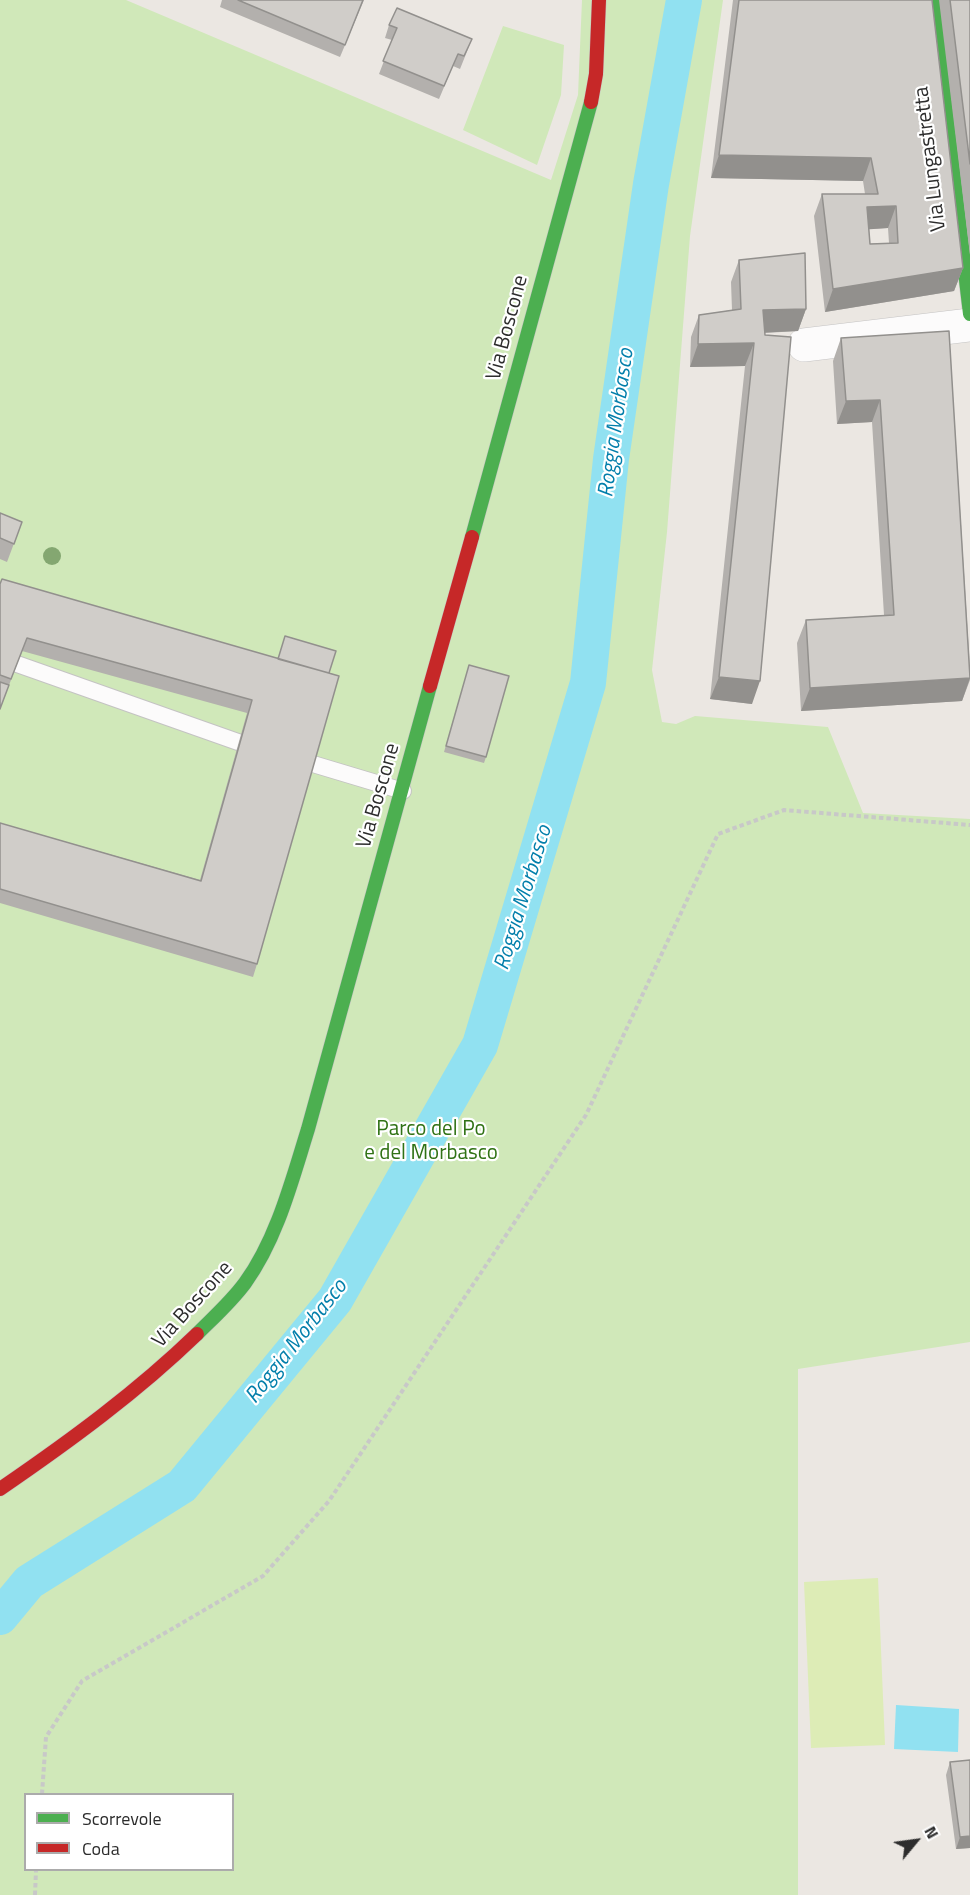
<!DOCTYPE html>
<html>
<head>
<meta charset="utf-8">
<style>
	body { margin:0 }
	#map { position:relative; width:970px; height:1895px; overflow:hidden; background:#ebe7e2; font-family:"Titillium Web",sans-serif }
	canvas { display:block }
	.legend { position:absolute; left:24px; top:1793px; width:210px; height:78px; box-sizing:border-box; background:#fff; border:2px solid #ababab; margin:0; padding:8px 10px; list-style:none; font-size:18px; color:#2d2d2d }
	.legend li { display:flex; align-items:center; gap:12px; height:30px }
	.legend b { width:30px; border:2px solid #ababab }
	.north { position:absolute; left:886px; top:1811px; width:60px; height:60px; -webkit-text-stroke:4px #fff; paint-order:stroke; rotate:61deg; font-size:16px; font-weight:700; line-height:24px; text-align:center; color:#2d2d2d }
	.north::after { content:''; display:block; margin:auto; width:21px; height:27px; background:#2d2d2d; clip-path:polygon(50% 0,100% 100%,50% 72%,0 100%) }
</style>
</head>
<body>
<div id="map">
<canvas width="970" height="1895"></canvas>
<ul class="legend">
<li><b style="height:8px;background:#4caf50"></b>Scorrevole</li>
<li><b style="height:8px;background:#c62828"></b>Coda</li>
</ul>
<div class="north">N</div>
</div>
<script>
const c = document.querySelector('canvas').getContext('2d');
c.lineJoin = 'round';
function fillPath(path, color) { c.fillStyle = color; c.fill(path, 'evenodd'); }
function strokePath(path, color, width, dash) { c.strokeStyle = color; c.lineWidth = width; c.lineCap = dash ? 'butt' : 'round'; c.setLineDash(dash || []); c.stroke(path); }
function drawText(font, color, halo, rows, align = 'center') {
  c.font = font + ' "Titillium Web",sans-serif'; c.lineWidth = 4.5; c.setLineDash([]); c.textBaseline = 'middle'; c.strokeStyle = halo; c.fillStyle = color; for (const [text, x, y, turn = 0] of rows) {
    c.save(); c.translate(x, y); c.rotate((+turn || 0) * Math.PI / 180); c.textAlign = isNaN(turn) ? turn : align; if (halo) c.strokeText(text, 0, 0); c.fillText(text, 0, 0); c.restore();
  }
}
const green = new Path2D(`
	M 0,0 L 126,0 L 551,180 L 578,95 L 582,0 L 723,0 L 690,236 L 667,532 L 652,670 L 662,722 L 676,724 L 695,716 L 828,727 L 863,813 L 970,819 L 970,1342 L 798,1369 L 798,1895 L 0,1895 ZM 26,1794 L 232,1794 L 232,1870 L 26,1870 Z
	M 503,26 L 564,45 L 561,95 L 537,165 L 463,130 Z`);
const pitch = new Path2D(`
	M 878,1578 L 885,1745 L 811,1748 L 804,1582 Z`);
const water = new Path2D(`
	M 896,1705 L 959,1709 L 958,1752 L 894,1749 Z`);
const canal = new Path2D(`
	M 0,1617 L 29,1582 L 182,1486 L 335,1300 L 480,1045 L 588,683 L 611,459 L 651,184 L 684,0`);
const path = new Path2D(`
	M 42,1794 L 46,1737 L 82,1681 L 263,1576 L 329,1501 L 586,1115 L 718,834 L 784,810 L 970,825
	M 35,1895 L 36,1870`);
const lane = new Path2D(`
	M 17,664 L 238,742
	M 313,764 L 403,791`);
const street = new Path2D(`
	M 804,345 L 970,325`);
const fast = new Path2D(`
	M 933,0 L 970,314
	M 472,537 L 591,102
	M 197,1334 C 214,1317 231,1302 245,1283 C 277,1239 292,1180 308,1129 L 430,686`);
const jam = new Path2D(`
	M 591,102 L 596,74 L 599,0
	M 430,686 L 472,537
	M 0,1489 C 70,1441 137,1392 197,1334`);
const trees = [
	[52,556]
];
const wall = new Path2D(`
	M 222,0 L 364,0 L 340,57 L 220,7 Z
	M 733,0 L 932,0 L 963,268 L 954,291 L 825,312 L 814,216 L 822,194 L 865,194 L 863,181 L 711,178 ZM 888,228 L 889,243 L 870,244 L 869,229 Z
	M 939,0 L 970,0 L 970,255 Z
	M 389,25 L 472,39 L 460,69 L 453,66 L 439,99 L 379,74 L 392,40 L 385,38 Z
	M 739,260 L 806,309 L 798,331 L 765,333 L 752,704 L 710,699 L 745,366 L 690,367 L 691,337 L 699,315 L 732,310 L 731,282 Z
	M 949,331 L 970,669 L 970,680 L 962,701 L 801,711 L 797,643 L 806,620 L 884,615 L 872,422 L 837,424 L 833,361 L 841,338 Z
	M 0,513 L 22,522 L 7,562 L 0,559 Z
	M 0,584 L 329,673 L 257,964 L 253,977 L 0,903 L 0,823 L 200,880 L 247,713 L 22,651 L 0,709 Z
	M 469,665 L 486,757 L 484,763 L 444,752 Z
	M 970,1760 L 970,1848 L 956,1849 L 946,1775 L 950,1762 Z`);
const shadedWall = new Path2D(`
	M 719,155 L 871,158 L 863,181 L 711,178 Z
	M 896,206 L 888,228 L 859,230 L 867,207 Z
	M 963,268 L 954,291 L 825,312 L 833,289 Z
	M 806,309 L 798,331 L 755,333 L 763,310 Z
	M 754,343 L 745,366 L 690,367 L 698,344 Z
	M 880,400 L 872,422 L 837,424 L 846,401 Z
	M 719,677 L 760,681 L 752,704 L 710,699 Z
	M 970,678 L 962,701 L 801,711 L 810,688 Z
	M 970,1836 L 970,1848 L 956,1849 L 960,1837 Z`);
const building = new Path2D(`
	M 238,0 L 363,0 L 345,45 Z
	M 739,0 L 932,0 L 963,268 L 833,289 L 822,194 L 878,194 L 871,158 L 719,155 ZM 896,206 L 898,243 L 870,244 L 867,207 Z
	M 950,0 L 970,0 L 970,164 Z
	M 397,8 L 472,39 L 464,56 L 458,54 L 444,86 L 383,61 L 397,28 L 389,25 Z
	M 805,253 L 806,309 L 763,310 L 765,335 L 791,337 L 760,681 L 719,677 L 754,343 L 698,344 L 699,315 L 741,309 L 739,260 Z
	M 949,331 L 970,678 L 810,688 L 806,620 L 894,615 L 880,400 L 846,401 L 841,338 Z
	M 0,513 L 22,522 L 14,544 L 0,538 Z
	M 2,579 L 339,676 L 257,964 L 0,889 L 0,823 L 201,881 L 252,700 L 27,638 L 11,679 L 0,675 L 0,584 Z
	M 285,636 L 336,651 L 329,673 L 278,659 Z
	M 469,665 L 509,676 L 486,757 L 446,746 Z
	M 0,682 L 9,685 L 0,709 Z
	M 970,1760 L 970,1836 L 960,1837 L 950,1762 Z`);
const streetNames = [
	["Via Lungastretta",931,159,-97],
	["Via Boscone",508,328,-75],
	["Via Boscone",379,796,-74],
	["Via Boscone",193,1305,-48]
];
const parkNames = [
	["Parco del Po",431,1130],
	["e del Morbasco",431,1154]
];
const waterNames = [
	["Roggia Morbasco",617,423,-82],
	["Roggia Morbasco",524,898,-73],
	["Roggia Morbasco",297,1342,-52]
];
fillPath(green, '#d0e8b9');
fillPath(pitch, '#ddecb6');
fillPath(water, '#91e1f1');
strokePath(canal, '#91e1f1', 36);
strokePath(lane, '#c4c3c3', 18);
strokePath(street, '#c4c3c3', 34);
strokePath(fast, '#c4c3c3', 15);
strokePath(jam, '#c4c3c3', 15);
strokePath(path, '#c8c8c8', 4, [4.5, 3]);
strokePath(lane, '#fcfbfb', 16);
strokePath(street, '#fcfbfb', 33);
strokePath(fast, '#4caf50', 14);
strokePath(jam, '#c62828', 14);
c.fillStyle = '#84a771';
for (const [x, y] of trees) { c.beginPath(); c.arc(x, y, 9, 0, 2 * Math.PI); c.fill(); }
fillPath(wall, '#b3b0ad');
fillPath(shadedWall, '#92908d');
fillPath(building, '#d0cdc9');
strokePath(building, '#92908d', 1.5);
drawText('21px', '#2d2d2d', '#fff', streetNames);
drawText('21px', '#307215', '#fff', parkNames);
drawText('italic 22px', '#037fab', '#fff', waterNames);
</script>
</body>
</html>
